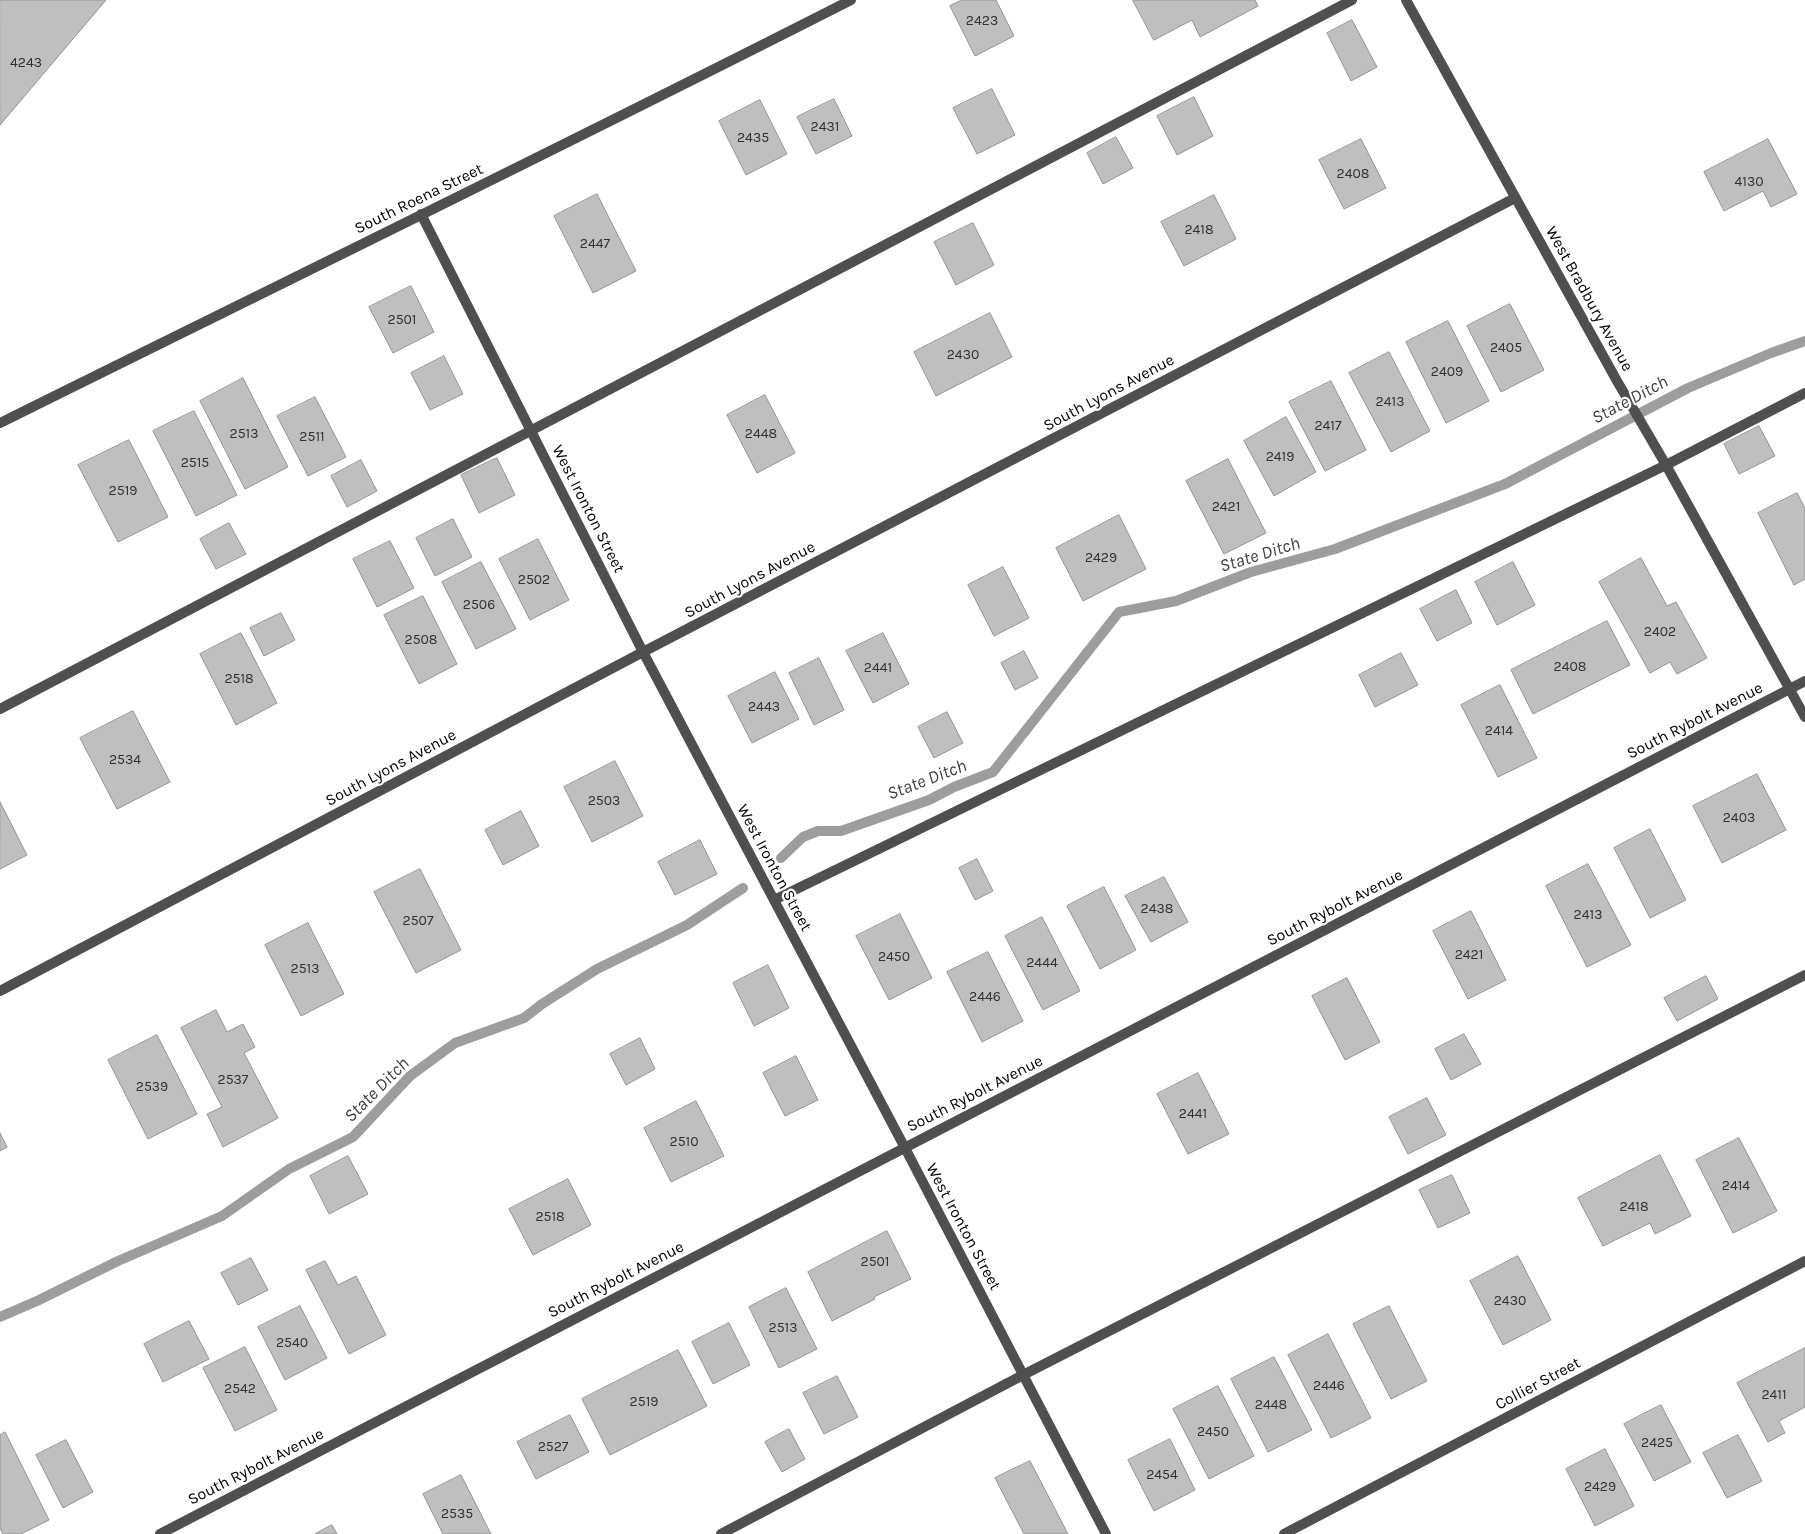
<!DOCTYPE html>
<html>
<head>
<meta charset="utf-8">
<style>
	body { margin:0 }
	canvas { display:block; background:#fff }
</style>
</head>
<body>
<canvas width="1805" height="1534"></canvas>
<script>
const c = document.querySelector('canvas').getContext('2d');
c.lineJoin = 'round';
function strokePath(path, color, width, dash) { c.strokeStyle = color; c.lineWidth = width; c.lineCap = dash ? 'butt' : 'round'; c.setLineDash(dash || []); c.stroke(path); }
function fillPath(path, color) { c.fillStyle = color; c.fill(path, 'evenodd'); }
function drawText(font, color, halo, rows, align = 'center') {
  c.font = font + ' Karla,sans-serif'; c.lineWidth = 4.5; c.setLineDash([]); c.textBaseline = 'middle'; c.strokeStyle = halo; c.fillStyle = color; for (const [text, x, y, turn = 0] of rows) {
    c.save(); c.translate(x, y); c.rotate((+turn || 0) * Math.PI / 180); c.textAlign = isNaN(turn) ? turn : align; if (halo) c.strokeText(text, 0, 0); c.fillText(text, 0, 0); c.restore();
  }
}
const stream = new Path2D(`
	M 781,858 L 803,837 L 818,831 L 841,831 L 929,800 L 954,787 L 993,772 L 1119,612 L 1176,601 L 1251,572 L 1335,549 L 1505,484 L 1688,388 L 1771,353 L 1805,341
	M 0,1317 L 37,1301 L 118,1261 L 222,1216 L 289,1169 L 353,1137 L 410,1076 L 455,1043 L 524,1018 L 542,1004 L 597,969 L 687,925 L 743,888`);
const building = new Path2D(`
	M 0,0 L 106,0 L 0,125 Z
	M 962,0 L 996,0 L 1014,36 L 975,56 L 950,6 Z
	M 1133,0 L 1255,0 L 1258,6 L 1200,37 L 1192,20 L 1154,40 Z
	M 1352,20 L 1377,67 L 1351,81 L 1327,33 Z
	M 992,89 L 1015,135 L 977,154 L 953,108 Z
	M 1194,97 L 1213,136 L 1177,155 L 1157,116 Z
	M 834,99 L 852,136 L 816,154 L 797,117 Z
	M 760,100 L 787,154 L 746,175 L 719,121 Z
	M 1116,137 L 1133,168 L 1103,184 L 1087,153 Z
	M 1361,139 L 1386,188 L 1344,209 L 1319,160 Z
	M 1768,139 L 1797,194 L 1771,207 L 1763,191 L 1724,211 L 1704,172 Z
	M 597,194 L 636,271 L 593,293 L 554,216 Z
	M 1214,195 L 1236,239 L 1184,266 L 1161,222 Z
	M 973,223 L 994,265 L 956,285 L 934,242 Z
	M 411,286 L 434,332 L 393,353 L 369,307 Z
	M 1510,304 L 1544,370 L 1501,392 L 1467,326 Z
	M 990,313 L 1012,357 L 936,396 L 914,352 Z
	M 1448,321 L 1489,401 L 1446,423 L 1406,342 Z
	M 1389,352 L 1430,431 L 1391,452 L 1349,373 Z
	M 444,356 L 463,394 L 430,410 L 411,373 Z
	M 243,378 L 288,467 L 245,489 L 200,401 Z
	M 1331,381 L 1366,450 L 1325,471 L 1289,402 Z
	M 765,395 L 795,453 L 757,473 L 727,415 Z
	M 315,397 L 346,457 L 308,476 L 277,416 Z
	M 194,411 L 237,495 L 196,516 L 153,431 Z
	M 1286,417 L 1316,472 L 1274,496 L 1244,441 Z
	M 1759,426 L 1775,456 L 1739,474 L 1724,444 Z
	M 129,440 L 168,517 L 118,542 L 78,465 Z
	M 497,458 L 515,495 L 479,513 L 461,475 Z
	M 1228,459 L 1266,533 L 1224,554 L 1186,481 Z
	M 361,460 L 377,491 L 347,507 L 331,476 Z
	M 1797,493 L 1805,508 L 1805,579 L 1794,585 L 1758,513 Z
	M 1119,515 L 1146,569 L 1083,601 L 1056,548 Z
	M 453,519 L 472,557 L 435,576 L 416,538 Z
	M 229,523 L 246,554 L 216,569 L 200,539 Z
	M 538,539 L 569,600 L 530,620 L 499,559 Z
	M 390,541 L 414,588 L 377,607 L 353,559 Z
	M 1641,558 L 1667,606 L 1676,602 L 1707,658 L 1677,674 L 1670,662 L 1650,673 L 1599,582 Z
	M 481,562 L 516,629 L 476,649 L 442,582 Z
	M 1513,562 L 1535,605 L 1497,625 L 1475,582 Z
	M 1003,567 L 1029,618 L 994,636 L 968,585 Z
	M 1456,590 L 1472,623 L 1437,641 L 1420,609 Z
	M 423,596 L 457,664 L 419,684 L 384,615 Z
	M 281,613 L 295,640 L 264,656 L 250,628 Z
	M 1607,621 L 1630,665 L 1533,714 L 1511,670 Z
	M 241,633 L 277,703 L 236,725 L 200,654 Z
	M 883,633 L 909,684 L 873,703 L 846,651 Z
	M 1024,651 L 1038,678 L 1015,690 L 1001,663 Z
	M 1401,653 L 1418,685 L 1375,707 L 1359,675 Z
	M 819,658 L 844,710 L 814,725 L 789,673 Z
	M 775,672 L 799,719 L 752,743 L 728,696 Z
	M 1500,685 L 1537,758 L 1498,777 L 1461,705 Z
	M 133,711 L 170,782 L 117,809 L 80,738 Z
	M 947,712 L 963,743 L 934,758 L 918,727 Z
	M 615,761 L 643,816 L 592,842 L 564,787 Z
	M 1757,774 L 1786,830 L 1722,863 L 1693,806 Z
	M 0,802 L 27,855 L 0,869 Z
	M 521,811 L 539,846 L 503,865 L 485,830 Z
	M 1650,829 L 1686,900 L 1650,918 L 1614,848 Z
	M 700,840 L 717,874 L 675,895 L 658,862 Z
	M 977,859 L 993,891 L 975,900 L 959,868 Z
	M 1588,864 L 1631,945 L 1587,967 L 1546,886 Z
	M 420,869 L 461,950 L 416,973 L 374,892 Z
	M 1164,877 L 1188,922 L 1151,942 L 1125,896 Z
	M 1104,887 L 1136,950 L 1100,969 L 1067,906 Z
	M 1471,911 L 1506,980 L 1468,999 L 1433,931 Z
	M 900,914 L 932,978 L 889,1000 L 856,936 Z
	M 1042,917 L 1080,991 L 1043,1010 L 1005,936 Z
	M 308,923 L 344,994 L 301,1016 L 265,945 Z
	M 988,952 L 1023,1021 L 982,1042 L 947,972 Z
	M 768,965 L 789,1008 L 754,1026 L 733,983 Z
	M 1706,976 L 1718,999 L 1677,1021 L 1664,998 Z
	M 1347,978 L 1380,1042 L 1345,1060 L 1312,996 Z
	M 216,1010 L 227,1032 L 243,1024 L 255,1047 L 244,1053 L 278,1118 L 223,1147 L 207,1114 L 222,1107 L 181,1028 Z
	M 1464,1034 L 1481,1064 L 1451,1080 L 1435,1049 Z
	M 157,1035 L 197,1114 L 148,1139 L 108,1060 Z
	M 640,1038 L 655,1069 L 626,1085 L 610,1054 Z
	M 796,1056 L 818,1100 L 785,1116 L 763,1073 Z
	M 1198,1073 L 1229,1134 L 1188,1154 L 1157,1094 Z
	M 1427,1098 L 1446,1135 L 1408,1154 L 1389,1117 Z
	M 696,1101 L 724,1156 L 671,1182 L 644,1128 Z
	M 0,1133 L 7,1147 L 0,1151 Z
	M 1739,1138 L 1777,1211 L 1733,1233 L 1696,1160 Z
	M 1660,1155 L 1691,1216 L 1655,1234 L 1650,1223 L 1603,1246 L 1578,1198 Z
	M 348,1156 L 368,1194 L 329,1214 L 310,1176 Z
	M 1452,1175 L 1470,1213 L 1438,1228 L 1419,1190 Z
	M 568,1179 L 591,1225 L 533,1255 L 509,1209 Z
	M 887,1231 L 911,1279 L 874,1297 L 875,1299 L 832,1321 L 808,1272 Z
	M 1518,1256 L 1551,1320 L 1503,1345 L 1470,1281 Z
	M 251,1258 L 268,1290 L 238,1305 L 221,1273 Z
	M 325,1261 L 338,1285 L 356,1276 L 386,1335 L 349,1354 L 306,1270 Z
	M 786,1288 L 817,1349 L 779,1368 L 749,1307 Z
	M 300,1306 L 327,1358 L 285,1380 L 258,1327 Z
	M 1389,1306 L 1427,1381 L 1391,1399 L 1353,1324 Z
	M 189,1321 L 209,1359 L 163,1382 L 144,1344 Z
	M 729,1323 L 750,1365 L 713,1384 L 692,1342 Z
	M 1328,1334 L 1371,1418 L 1331,1438 L 1288,1355 Z
	M 245,1347 L 277,1410 L 235,1431 L 203,1368 Z
	M 1805,1348 L 1805,1407 L 1779,1421 L 1785,1433 L 1768,1442 L 1737,1383 Z
	M 678,1350 L 707,1406 L 610,1455 L 582,1399 Z
	M 1274,1357 L 1312,1430 L 1268,1452 L 1231,1379 Z
	M 837,1376 L 858,1417 L 824,1434 L 803,1393 Z
	M 1218,1386 L 1254,1456 L 1209,1479 L 1173,1409 Z
	M 1661,1405 L 1691,1462 L 1654,1481 L 1624,1424 Z
	M 570,1415 L 589,1452 L 536,1479 L 517,1442 Z
	M 789,1429 L 805,1459 L 782,1472 L 765,1442 Z
	M 5,1432 L 49,1520 L 21,1534 L 3,1534 L 0,1528 L 0,1435 Z
	M 1738,1435 L 1762,1481 L 1727,1498 L 1703,1453 Z
	M 1170,1439 L 1195,1490 L 1154,1511 L 1128,1460 Z
	M 66,1440 L 93,1492 L 63,1508 L 36,1455 Z
	M 1605,1449 L 1634,1506 L 1595,1526 L 1566,1469 Z
	M 1030,1461 L 1068,1534 L 1024,1534 L 995,1478 Z
	M 461,1475 L 491,1534 L 443,1534 L 423,1494 Z
	M 332,1525 L 337,1534 L 315,1534 Z`);
const lane = new Path2D(`
	M 0,709 L 1352,0
	M 774,900 L 1666,465 L 1805,393
	M 721,1534 L 1023,1375 L 1805,975`);
const street = new Path2D(`
	M 1406,0 L 1617,381 L 1666,465 L 1805,717
	M 421,214 L 643,652 L 905,1148 L 1106,1534
	M 0,423 C 284,282 568,144 851,0
	M 0,991 L 643,652 L 1515,198
	M 160,1534 L 1805,681
	M 1284,1534 L 1805,1261`);
const numberNames = [
	["2423",982,21],
	["4243",26,63],
	["2431",825,127],
	["2435",753,138],
	["2408",1353,174],
	["4130",1749,182],
	["2418",1199,230],
	["2447",595,244],
	["2501",402,320],
	["2405",1506,348],
	["2430",963,355],
	["2409",1447,372],
	["2413",1390,402],
	["2417",1328,426],
	["2513",244,434],
	["2448",761,434],
	["2511",312,437],
	["2419",1280,457],
	["2515",195,463],
	["2519",123,491],
	["2421",1226,507],
	["2429",1101,558],
	["2502",534,580],
	["2506",479,605],
	["2402",1660,632],
	["2508",421,640],
	["2408",1570,667],
	["2441",878,668],
	["2518",239,679],
	["2443",764,707],
	["2414",1499,731],
	["2534",125,760],
	["2503",604,801],
	["2403",1739,818],
	["2438",1157,909],
	["2413",1588,915],
	["2507",418,921],
	["2421",1469,955],
	["2450",894,957],
	["2444",1042,963],
	["2513",305,969],
	["2446",985,997],
	["2537",233,1080],
	["2539",152,1087],
	["2441",1193,1114],
	["2510",684,1142],
	["2414",1736,1186],
	["2418",1634,1207],
	["2518",550,1217],
	["2501",875,1262],
	["2430",1510,1301],
	["2513",783,1328],
	["2540",292,1343],
	["2446",1329,1386],
	["2542",240,1389],
	["2411",1774,1395],
	["2519",644,1402],
	["2448",1271,1405],
	["2450",1213,1432],
	["2425",1657,1443],
	["2527",553,1447],
	["2454",1162,1475],
	["2429",1600,1487],
	["2535",457,1514]
];
const streetNames = [
	["South Roena Street",419,199,-26],
	["West Bradbury Avenue",1589,299,61],
	["South Lyons Avenue",1109,393,-28],
	["West Ironton Street",588,509,63],
	["South Lyons Avenue",750,580,-28],
	["South Rybolt Avenue",1695,721,-27],
	["South Lyons Avenue",391,768,-28],
	["West Ironton Street",774,868,62],
	["South Rybolt Avenue",1335,908,-27],
	["South Rybolt Avenue",975,1094,-27],
	["West Ironton Street",963,1227,62],
	["South Rybolt Avenue",616,1280,-27],
	["Collier Street",1538,1384,-28],
	["South Rybolt Avenue",256,1467,-27]
];
const waterNames = [
	["State Ditch",1630,400,-28],
	["State Ditch",1260,555,-17],
	["State Ditch",927,780,-21],
	["State Ditch",377,1090,-45]
];
strokePath(stream, '#9d9d9d', 10);
fillPath(building, '#bfbfbf');
strokePath(building, '#939393', 1);
strokePath(lane, '#4f4f4f', 10);
strokePath(street, '#4f4f4f', 10);
drawText('14px', '#303030', null, numberNames);
drawText('16px', '#000', '#fff', streetNames);
drawText('italic 18px', '#3e3e3e', '#fff', waterNames);
</script>
</body>
</html>
